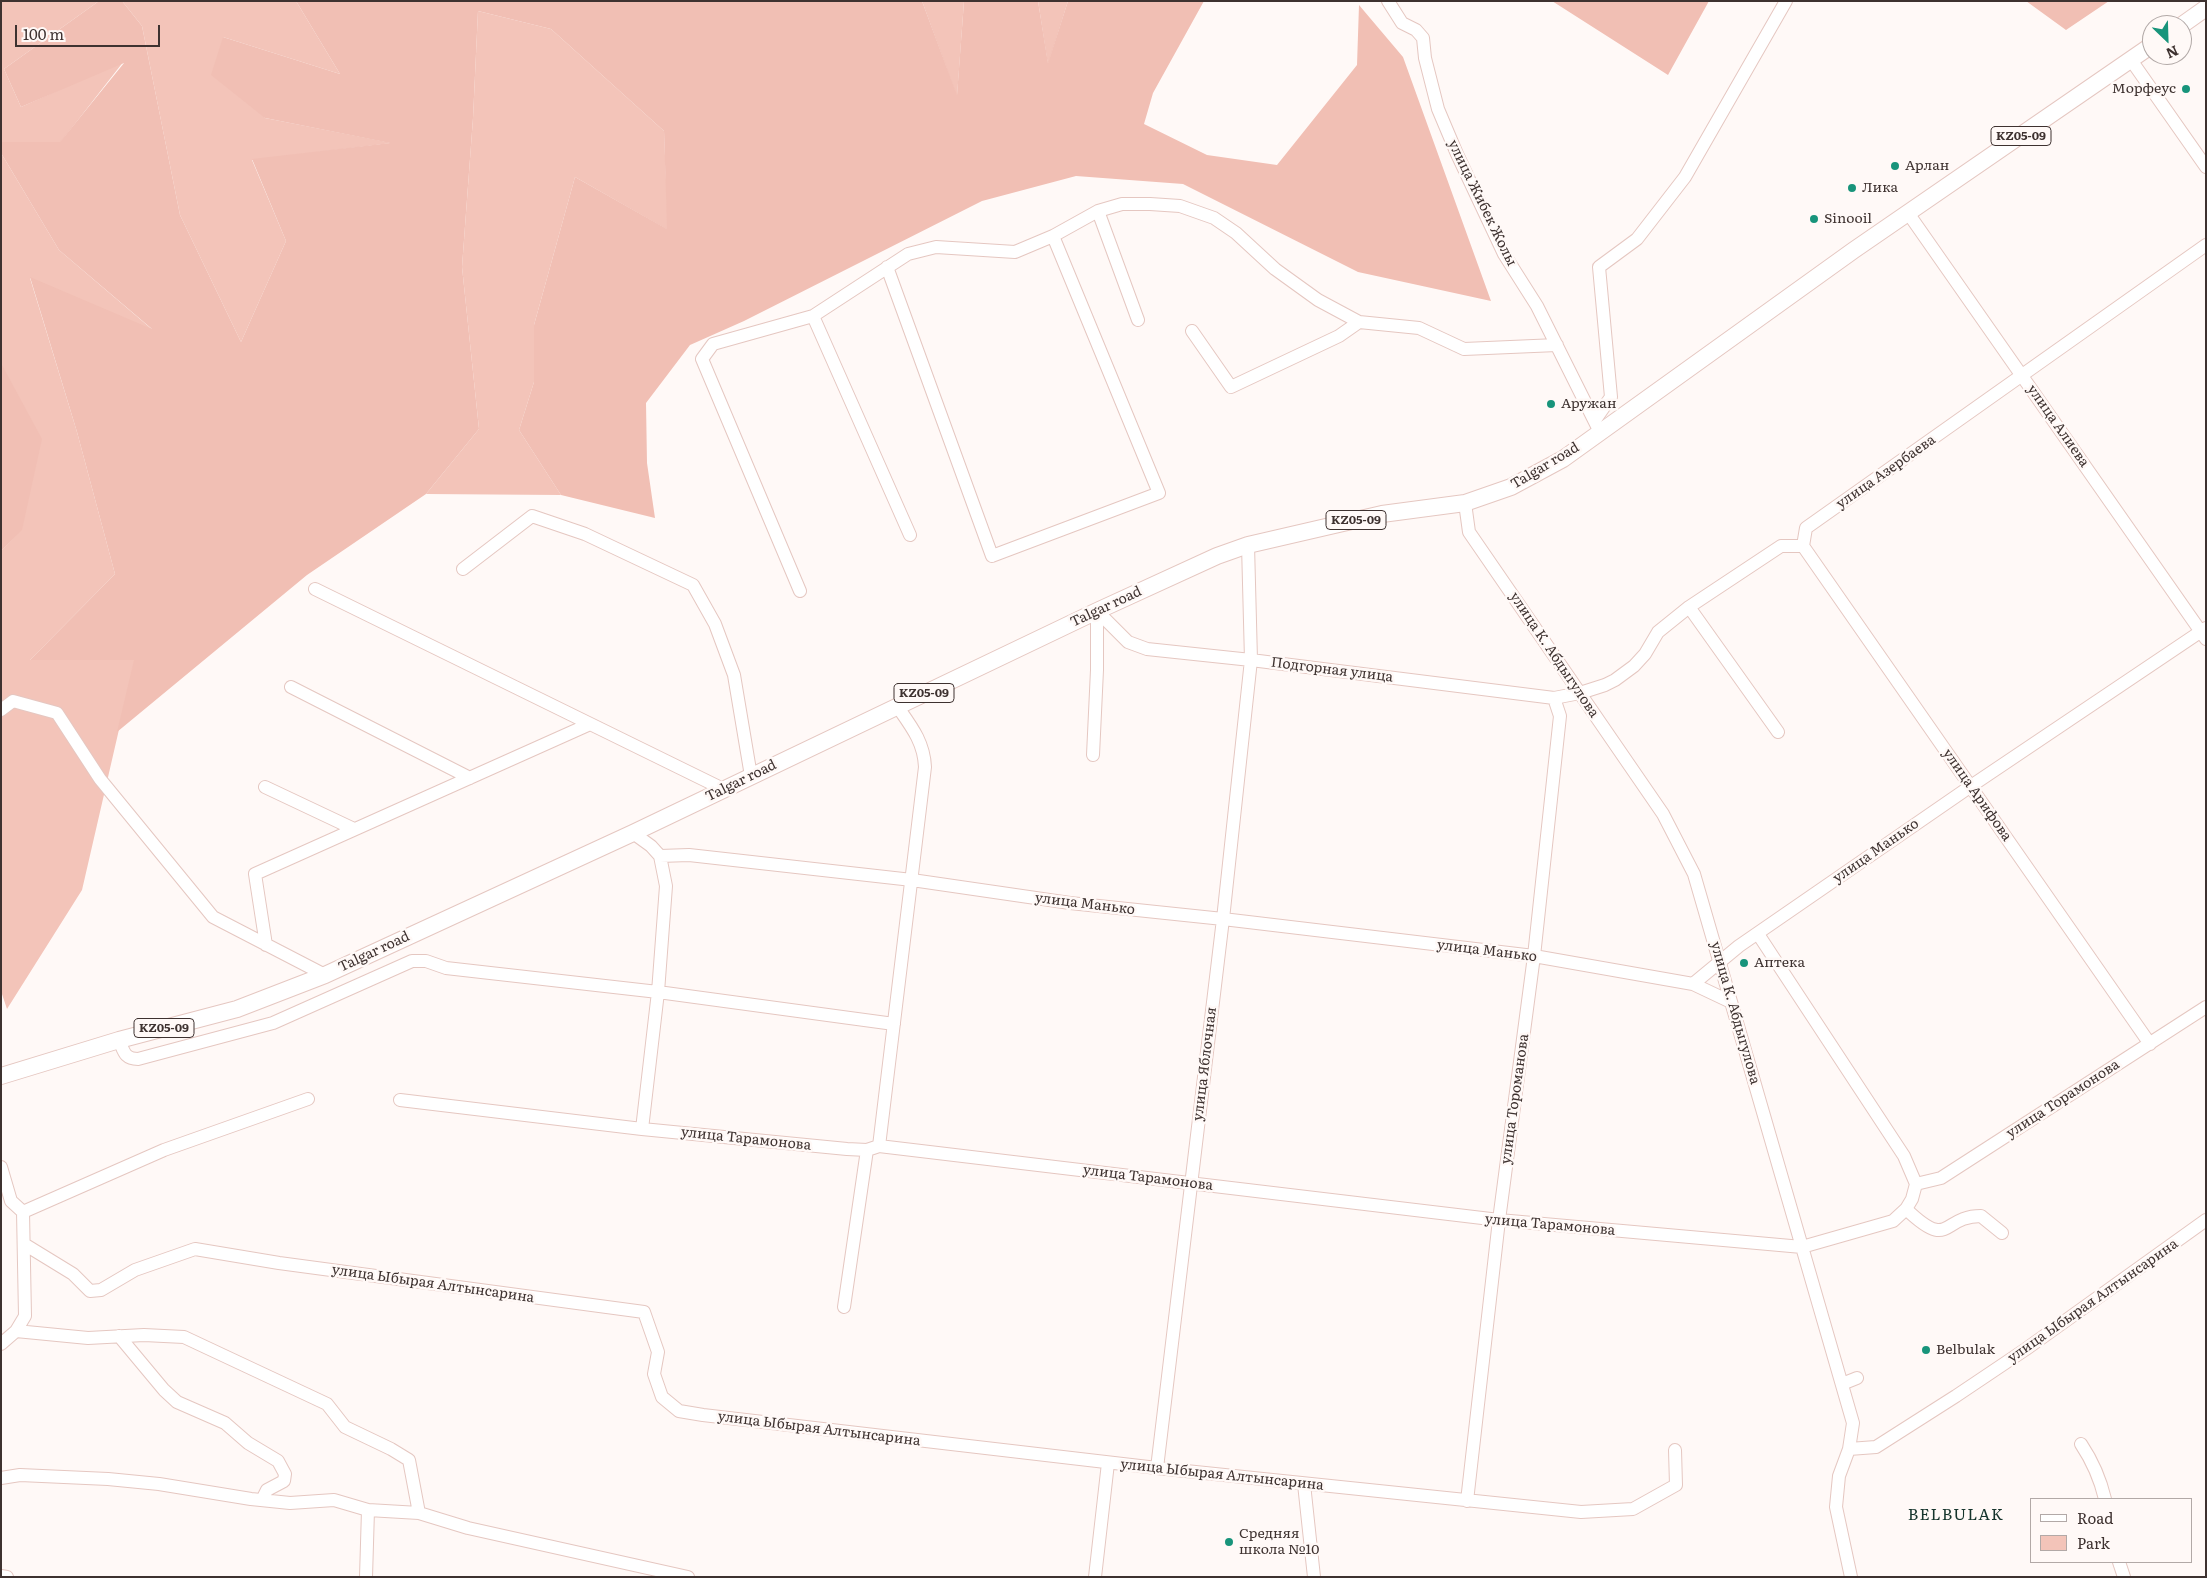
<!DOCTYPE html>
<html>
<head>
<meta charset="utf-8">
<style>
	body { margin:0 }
	#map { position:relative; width:2207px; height:1578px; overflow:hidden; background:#fff9f7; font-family:Literata,serif }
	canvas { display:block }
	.frame { position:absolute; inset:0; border:2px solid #3e3230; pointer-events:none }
	.legend { position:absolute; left:2030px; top:1498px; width:162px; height:65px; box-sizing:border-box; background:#fff9f7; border:1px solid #b2a9a7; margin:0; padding:6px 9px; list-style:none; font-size:15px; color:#3e3230 }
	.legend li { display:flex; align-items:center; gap:10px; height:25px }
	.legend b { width:25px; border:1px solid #b2a9a7 }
	.north { position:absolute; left:2142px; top:15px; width:50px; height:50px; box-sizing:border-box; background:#fff9f7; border:1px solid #b2a9a7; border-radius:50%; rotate:156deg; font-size:14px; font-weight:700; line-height:20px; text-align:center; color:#3e3230 }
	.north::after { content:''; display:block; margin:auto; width:18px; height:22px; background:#18947b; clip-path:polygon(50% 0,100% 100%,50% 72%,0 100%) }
	.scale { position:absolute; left:15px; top:25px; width:145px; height:22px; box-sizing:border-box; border:2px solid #3e3230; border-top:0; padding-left:6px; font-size:15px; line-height:18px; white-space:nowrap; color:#3e3230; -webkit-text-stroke:4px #fff9f7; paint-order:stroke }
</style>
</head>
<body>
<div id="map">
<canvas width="2207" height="1578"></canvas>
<div class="frame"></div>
<ul class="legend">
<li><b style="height:6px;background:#fff"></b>Road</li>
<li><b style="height:14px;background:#f3c4b9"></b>Park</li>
</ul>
<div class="north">N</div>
<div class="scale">100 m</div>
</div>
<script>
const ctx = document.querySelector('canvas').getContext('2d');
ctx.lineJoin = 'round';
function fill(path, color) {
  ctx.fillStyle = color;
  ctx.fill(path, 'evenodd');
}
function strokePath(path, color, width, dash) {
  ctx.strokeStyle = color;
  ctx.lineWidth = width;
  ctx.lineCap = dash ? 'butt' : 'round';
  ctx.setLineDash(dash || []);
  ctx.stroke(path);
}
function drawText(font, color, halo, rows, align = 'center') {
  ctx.font = font + ' Literata,serif';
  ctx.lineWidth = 5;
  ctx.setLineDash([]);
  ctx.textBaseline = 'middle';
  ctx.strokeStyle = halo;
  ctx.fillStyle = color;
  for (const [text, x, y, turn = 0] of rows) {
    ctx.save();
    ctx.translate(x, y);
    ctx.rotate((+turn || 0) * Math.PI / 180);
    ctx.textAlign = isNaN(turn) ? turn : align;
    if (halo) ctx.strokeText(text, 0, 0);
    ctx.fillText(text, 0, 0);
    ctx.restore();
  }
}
const green = new Path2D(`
	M 1,1 L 99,1 L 4,69 L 21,107 L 124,61 L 60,143 L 1,142 Z
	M 122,1 L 296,1 L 340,74 L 223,37 L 265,118 L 392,143 L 252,160 L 286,241 L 241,342 L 180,215 L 142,26 Z
	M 922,1 L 964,1 L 957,97 Z
	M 1038,1 L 1068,1 L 1048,65 Z
	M 478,11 L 551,29 L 664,131 L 668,230 L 575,177 L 534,325 L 534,382 L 519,430 L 561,495 L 426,494 L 479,429 L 462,267 L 473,118 Z
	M 1,153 L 59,250 L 154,331 L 30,278 L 77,432 L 115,574 L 30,660 L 135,660 L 82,890 L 7,1009 L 1,991 L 1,551 L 22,529 L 1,366 Z`);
const forest = new Path2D(`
	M 99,1 L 122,1 L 142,26 L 180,215 L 241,342 L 286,241 L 252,159 L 390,143 L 265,118 L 211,75 L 223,37 L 340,74 L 296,1 L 922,1 L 957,95 L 964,1 L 1038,1 L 1048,63 L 1068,1 L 1204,1 L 1153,93 L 1144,124 L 1207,155 L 1277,165 L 1357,65 L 1359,5 L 1403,57 L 1491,301 L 1358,272 L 1183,184 L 1076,176 L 982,201 L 744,321 L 690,345 L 646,403 L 647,463 L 655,518 L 561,495 L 519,430 L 534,382 L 534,325 L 575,177 L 667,229 L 664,131 L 551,29 L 478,11 L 473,118 L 462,267 L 479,429 L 426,494 L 307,575 L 117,732 L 134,660 L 30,660 L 115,574 L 77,432 L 30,277 L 152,329 L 59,250 L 1,153 L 1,142 L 60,142 L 124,63 L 21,107 L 4,69 Z
	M 1552,1 L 1709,1 L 1668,75 Z
	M 2026,1 L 2109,1 L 2066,30 Z
	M 2,365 L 42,439 L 22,530 L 1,551 Z`);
const minor = new Path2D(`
	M 1388,1 L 1402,23 L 1416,30 L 1423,38 L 1425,58 L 1438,109 L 1457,154 L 1504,254 L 1537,306 L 1597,426
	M 2131,60 L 2206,167
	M 1098,211 L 1138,320
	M 1908,213 L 2206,639
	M 887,267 L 992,556 L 1159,493 L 1053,236
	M 1192,331 L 1231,387 L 1339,336 L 1359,322
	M 1595,420 L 1611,397 L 1599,267 L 1637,239 L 1685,177 L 1786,1
	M 1465,503 L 1469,532 L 1663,814 L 1694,874 L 1853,1423 L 1849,1449 L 1839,1476 L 1836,1507 L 1851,1577
	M 910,535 L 813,316 L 908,254 L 936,247 L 1015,252 L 1053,236 L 1098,211 L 1122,204 L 1150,204 L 1180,206 L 1214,218 L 1236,233 L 1275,269 L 1318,300 L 1359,322 L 1419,328 L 1464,349 L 1557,345
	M 1803,546 L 2150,1044
	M 463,569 L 532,516 L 585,534 L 693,585 L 715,624 L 734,675 L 751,776
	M 315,589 L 723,789
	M 800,591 L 702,359 L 713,344 L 813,316
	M 1689,607 L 1778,732
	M 1097,611 L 1128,642 L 1147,649 L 1251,660 L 1554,698 L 1580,693 L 1605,685 L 1615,680 L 1634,666 L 1645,654 L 1658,632 L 1689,607 L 1781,546 L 1803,546 L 1806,528 L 2206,245
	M 291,687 L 470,778
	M 1,710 L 13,701 L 57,713 L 100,779 L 213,917 L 325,975
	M 1093,755 L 1097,670 L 1097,611
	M 265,787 L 354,829
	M 633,833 L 651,846 L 660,856 L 666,886 L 658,992 L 642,1129
	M 660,856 L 689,855 L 912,880 L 1070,903 L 1223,919 L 1534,956 L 1693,984 L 1739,946 L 1971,786 L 2206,628
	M 266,945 L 255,874 L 590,724
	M 1693,984 L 1731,1002
	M 119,1040 C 124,1051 124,1059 138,1059 L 273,1023 L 412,961 L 426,961 L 446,968 L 658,992 L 894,1024
	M 400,1100 L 642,1129 L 847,1149 L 867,1150 L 879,1146 L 1499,1220 L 1802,1247 L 1893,1221 L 1906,1209 L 1912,1199 L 1916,1184 L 1904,1156 L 1758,934
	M 879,1146 L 925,767 C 924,742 911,726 897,706
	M 1,1167 L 11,1201 L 23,1212
	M 1916,1184 L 1941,1178 L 2206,1007
	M 1906,1209 C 1951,1252 1941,1216 1981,1216 L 2002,1233
	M 23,1212 L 164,1150 L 308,1099
	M 24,1244 L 73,1274 L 90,1291 L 101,1290 L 135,1270 L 195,1249 L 279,1263 L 644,1312 L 658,1352 L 654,1374 L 662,1397 L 679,1411 L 703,1415 L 1157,1468 L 1581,1512 L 1633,1509 L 1676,1485 L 1675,1450
	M 844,1307 L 867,1150
	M 16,1331 L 88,1338 L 144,1335 L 184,1337 L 327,1404 L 345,1427 L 391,1449 L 409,1460 L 419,1513
	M 119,1336 L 164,1390 L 177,1402 L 225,1423 L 248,1443 L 278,1461 L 285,1474 L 284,1481 L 267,1490 L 262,1500
	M 1,1344 L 16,1331 L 25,1316 L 23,1212
	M 1842,1384 L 1857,1378
	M 2081,1444 C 2093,1462 2100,1478 2105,1499
	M 1849,1449 L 1876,1447 L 1956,1396 L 2026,1349 L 2206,1220
	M 1157,1468 L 1223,919 L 1251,660 L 1248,545
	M 1,1478 L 20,1475 L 108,1479 L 159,1484 L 251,1499 L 290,1503 L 334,1500 L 368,1510 L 419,1513 L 468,1528 L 688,1577
	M 1304,1484 L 1314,1577
	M 1467,1501 L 1499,1220 L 1534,956 L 1560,716 L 1554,698
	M 2119,1562 L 2124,1577
	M 1,1576 L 7,1577
	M 366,1577 L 368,1510
	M 1095,1577 L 1108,1463`);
const major = new Path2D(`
	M 2182,25 L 2206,8
	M 1,1076 L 119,1040 L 237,1009 L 325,975 L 633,833 L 1097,611 L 1217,556 L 1248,545 L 1382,514 L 1465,503 L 1511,487 L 1563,459 L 1854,250 L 2152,45`);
const markers = [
	[2186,89,5,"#18947b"],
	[1895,166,5,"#18947b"],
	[1852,188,5,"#18947b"],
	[1814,219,5,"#18947b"],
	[1551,404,5,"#18947b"],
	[1744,963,5,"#18947b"],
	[1926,1350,5,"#18947b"],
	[1229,1542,5,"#18947b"]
];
const shields = [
	[2021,136,60],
	[1356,520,60],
	[924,693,60],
	[164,1028,60]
];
const shieldNames = [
	["KZ05-09",2021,136],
	["KZ05-09",1356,520],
	["KZ05-09",924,693],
	["KZ05-09",164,1028]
];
const poiNames = [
	["Морфеус",2176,89,"right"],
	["Арлан",1905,166],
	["Лика",1862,188],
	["Sinooil",1824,219],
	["Аружан",1561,404],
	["Аптека",1754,963],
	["Belbulak",1936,1350],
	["Средняя",1239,1534],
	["школа №10",1239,1550]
];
const streetNames = [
	["улица Жибек Жолы",1482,203,64],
	["улица Алиева",2058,426,55],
	["Talgar road",1545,466,-31],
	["улица Азербаева",1886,472,-35],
	["Talgar road",1106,607,-25],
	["улица К. Абдыгулова",1554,655,56],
	["Подгорная улица",1332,670,7],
	["Talgar road",741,781,-26],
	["улица Арифова",1977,795,55],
	["улица Манько",1876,851,-35],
	["улица Манько",1085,904,7],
	["улица Манько",1487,951,7],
	["Talgar road",374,952,-25],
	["улица К. Абдыгулова",1735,1013,74],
	["улица Яблочная",1205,1064,-83],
	["улица Тороманова",1515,1099,-82],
	["улица Торамонова",2063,1099,-33],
	["улица Тарамонова",746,1139,6],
	["улица Тарамонова",1148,1178,7],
	["улица Тарамонова",1550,1225,5],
	["улица Ыбырая Алтынсарина",433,1284,8],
	["улица Ыбырая Алтынсарина",2093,1301,-35],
	["улица Ыбырая Алтынсарина",819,1429,7],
	["улица Ыбырая Алтынсарина",1222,1475,6]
];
const quarterNames = [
	["BELBULAK",1956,1515]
];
fill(green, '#f3c4b9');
fill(forest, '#f1bfb4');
strokePath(minor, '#e5c7c1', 14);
strokePath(major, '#e5c7c1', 18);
strokePath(minor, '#fff', 12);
strokePath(major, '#fff', 16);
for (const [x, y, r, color] of markers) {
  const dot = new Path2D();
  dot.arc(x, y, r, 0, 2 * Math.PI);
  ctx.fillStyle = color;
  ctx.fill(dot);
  strokePath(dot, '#fff9f7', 2);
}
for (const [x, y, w] of shields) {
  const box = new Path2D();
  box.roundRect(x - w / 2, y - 9.5, w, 19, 4);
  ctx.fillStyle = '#fff9f7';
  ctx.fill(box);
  strokePath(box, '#3e3230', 1);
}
drawText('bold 12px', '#3e3230', null, shieldNames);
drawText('14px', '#3e3230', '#fff9f7', poiNames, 'left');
drawText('14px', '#3e3230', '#fff9f7', streetNames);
ctx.letterSpacing = '1px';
drawText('16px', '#15342c', '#fff9f7', quarterNames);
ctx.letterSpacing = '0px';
</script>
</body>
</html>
